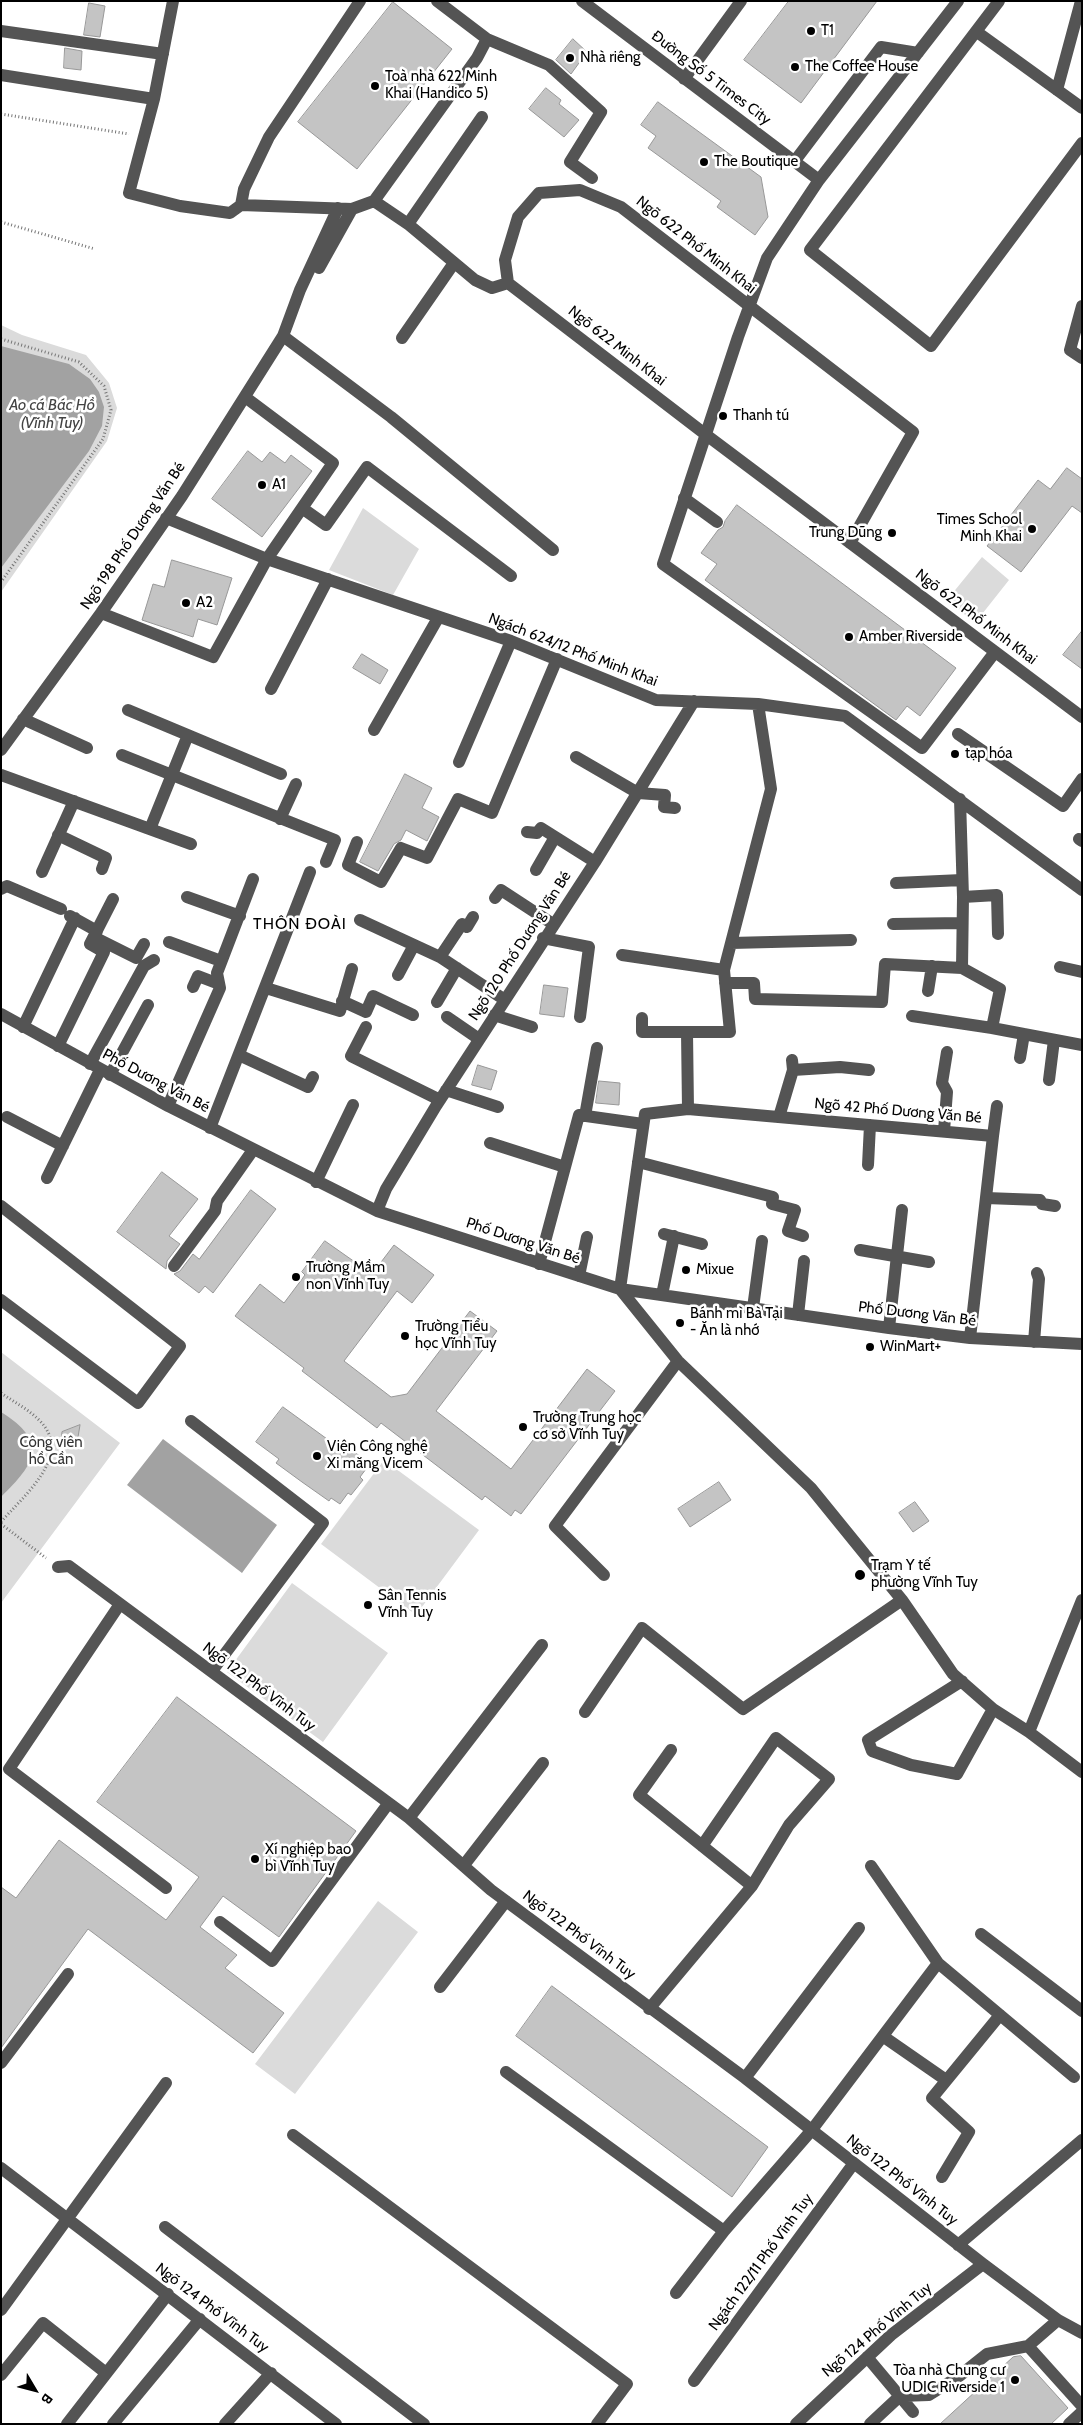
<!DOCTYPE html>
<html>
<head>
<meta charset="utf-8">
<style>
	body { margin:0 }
	#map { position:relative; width:1083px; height:2425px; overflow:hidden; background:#fff; font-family:Cabin,sans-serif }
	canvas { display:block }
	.frame { position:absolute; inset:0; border:2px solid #000; pointer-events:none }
	.north { position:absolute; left:10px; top:2365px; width:50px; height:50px; -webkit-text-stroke:4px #fff; paint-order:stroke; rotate:127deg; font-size:14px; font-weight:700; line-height:20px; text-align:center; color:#000 }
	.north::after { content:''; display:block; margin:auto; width:18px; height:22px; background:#000; clip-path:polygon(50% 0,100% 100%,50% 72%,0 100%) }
</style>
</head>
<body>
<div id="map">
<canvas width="1083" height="2425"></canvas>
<div class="frame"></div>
<div class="north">B</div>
</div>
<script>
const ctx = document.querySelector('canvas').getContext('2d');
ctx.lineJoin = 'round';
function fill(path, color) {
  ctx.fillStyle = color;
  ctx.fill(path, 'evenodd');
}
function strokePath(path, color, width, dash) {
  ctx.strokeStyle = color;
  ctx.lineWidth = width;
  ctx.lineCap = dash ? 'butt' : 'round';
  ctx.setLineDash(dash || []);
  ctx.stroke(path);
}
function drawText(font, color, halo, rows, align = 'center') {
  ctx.font = font + ' Cabin,sans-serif';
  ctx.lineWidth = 5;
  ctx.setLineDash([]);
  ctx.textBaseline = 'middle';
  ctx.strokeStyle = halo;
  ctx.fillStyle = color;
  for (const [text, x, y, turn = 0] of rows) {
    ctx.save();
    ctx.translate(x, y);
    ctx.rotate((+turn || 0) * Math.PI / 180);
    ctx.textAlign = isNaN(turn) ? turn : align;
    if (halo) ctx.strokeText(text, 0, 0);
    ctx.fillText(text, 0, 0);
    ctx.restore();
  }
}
const green = new Path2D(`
	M 1,325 L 22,335 L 86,355 L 109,383 L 117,408 L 107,441 L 1,592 Z
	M 363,508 L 419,549 L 393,595 L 329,570 Z
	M 982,557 L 1009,580 L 975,623 L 947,600 Z
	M 1,1352 L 120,1443 L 1,1603 Z
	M 384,1460 L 479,1530 L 416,1615 L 321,1544 Z
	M 292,1583 L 388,1653 L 323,1742 L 227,1672 Z
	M 378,1901 L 418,1932 L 295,2094 L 255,2064 Z`);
const water = new Path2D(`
	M 1,346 L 69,364 L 90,379 L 99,392 L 104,407 L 102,426 L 89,451 L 1,568 Z
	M 1,1412 C 49,1442 36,1463 1,1497 Z
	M 163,1439 L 277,1525 L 242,1573 L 127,1485 Z`);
const building = new Path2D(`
	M 789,1 L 877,1 L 801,103 L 744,60 Z
	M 393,2 L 452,49 L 357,169 L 298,122 Z
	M 89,3 L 105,6 L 100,37 L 84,35 Z
	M 573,39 L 587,52 L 571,74 L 556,60 Z
	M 65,48 L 82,51 L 81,70 L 64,68 Z
	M 546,88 L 561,100 L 559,104 L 579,120 L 564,137 L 529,109 Z
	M 658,102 L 761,177 L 768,217 L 755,235 L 717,207 L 721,201 L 648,148 L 656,136 L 641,125 Z
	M 248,451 L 262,462 L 270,452 L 285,463 L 291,455 L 312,471 L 262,537 L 212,499 Z
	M 1067,468 L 1082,479 L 1082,513 L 1072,506 L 1021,572 L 987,546 L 1038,480 L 1050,489 Z
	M 737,505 L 956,668 L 920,716 L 907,706 L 896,720 L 705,580 L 717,564 L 701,553 L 718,530 L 723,527 L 725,521 Z
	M 172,560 L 232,578 L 217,625 L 198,619 L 193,637 L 142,620 L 153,584 L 164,587 Z
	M 1082,631 L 1082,669 L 1063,655 Z
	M 362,654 L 388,670 L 380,684 L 353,668 Z
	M 405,774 L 432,788 L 422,808 L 439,817 L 427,841 L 406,830 L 401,840 L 394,844 L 378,871 L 360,862 Z
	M 544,985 L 568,988 L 564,1017 L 540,1014 Z
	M 478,1065 L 497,1071 L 491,1090 L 472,1085 Z
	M 599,1081 L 620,1083 L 619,1105 L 596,1103 Z
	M 162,1172 L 198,1199 L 169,1236 L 180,1244 L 167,1261 L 166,1269 L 117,1232 Z
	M 251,1190 L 276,1209 L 213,1293 L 205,1286 L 199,1293 L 174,1274 L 180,1271 L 193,1254 L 199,1259 Z
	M 325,1241 L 372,1274 L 394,1245 L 434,1275 L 412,1303 L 397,1291 L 344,1361 L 391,1397 L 407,1394 L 470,1311 L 497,1331 L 436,1411 L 511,1469 L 587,1369 L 615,1391 L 521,1514 L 515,1510 L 511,1516 L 485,1496 L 482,1500 L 381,1423 L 377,1428 L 302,1371 L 304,1368 L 235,1316 L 260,1284 L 284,1303 L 305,1275 L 302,1272 Z
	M 283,1407 L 345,1452 L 349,1448 L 365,1460 L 361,1464 L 366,1469 L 360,1477 L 363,1480 L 351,1495 L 348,1493 L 340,1504 L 331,1498 L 329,1501 L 302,1482 L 276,1463 L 279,1459 L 256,1442 Z
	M 80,1425 L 77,1443 L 68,1446 L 61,1441 L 62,1432 Z
	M 719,1482 L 731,1500 L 690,1527 L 678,1509 Z
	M 915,1502 L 929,1521 L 913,1532 L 899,1513 Z
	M 177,1697 L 356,1831 L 279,1937 L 223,1896 L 200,1927 L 237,1955 L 225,1968 L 284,2013 L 253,2053 L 88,1929 L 1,2048 L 1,1887 L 16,1898 L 59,1840 L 166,1920 L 199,1877 L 97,1802 Z
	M 552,1986 L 768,2147 L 732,2197 L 516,2036 Z
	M 1021,2356 L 1068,2408 L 1051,2424 L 940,2424 L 1013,2357 Z`);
const path = new Path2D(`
	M 1,114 L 129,134
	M 1,222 L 95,249
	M 1,339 L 79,362 L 104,386 L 111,410 L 103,439 L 1,582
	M 1,1393 C 14,1402 28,1409 39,1420 C 75,1455 23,1496 1,1522
	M 1,1524 L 46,1558`);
const minor = new Path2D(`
	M 173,1 L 154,99 L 129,193 L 180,206 L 230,213 L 241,205
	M 437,1 L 487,39 L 549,65 L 601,112 L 570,162 L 592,178
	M 582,1 L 819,180
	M 958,1 L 819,180 L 767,258 L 738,337 L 663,564 L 922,748 L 995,652
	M 999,1 L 810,250 L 931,346 L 1082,143
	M 1,31 L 163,54
	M 977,32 L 1082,108
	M 1,75 L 154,99
	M 684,79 L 741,1
	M 1057,90 L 1081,1
	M 794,162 L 881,47 L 918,53
	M 374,201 L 477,58 L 487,39
	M 241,205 L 352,209 L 374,201 L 408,224 L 475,280 L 492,288 L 508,283
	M 241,205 L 244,189 L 269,137 L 360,1
	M 408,224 L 482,117
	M 319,268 L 352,209
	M 508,283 L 705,434 L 1082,717
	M 508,283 L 505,260 L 518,217 L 539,193 L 580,190 L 621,207 L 913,432 L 850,543
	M 1082,306 L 1070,350 L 1082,358
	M 283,336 L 391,417 L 553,550
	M 402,338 L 454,263
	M 684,498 L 717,522
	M 302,508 L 326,525 L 367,467 L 511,576
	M 166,518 L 267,559 L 511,641 L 656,700 L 758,704 L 845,716 L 1082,890
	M 101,613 L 213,657 L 267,559 L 333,463 L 245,397
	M 271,689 L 328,579
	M 128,710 L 281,774
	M 23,719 L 87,748
	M 374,730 L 438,618
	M 958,734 L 1063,806 L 1082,779
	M 1,750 L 101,613 L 182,496 L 283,336 L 300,290 L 338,208
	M 122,755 L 335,840 L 326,862
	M 576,757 L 638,793 L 665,795 L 664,807 L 675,808
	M 459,762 L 511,641
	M 1,775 L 191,844
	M 960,799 L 963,897 L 962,968
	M 280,819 L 296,784
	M 150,829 L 188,735
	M 527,832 L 537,833 L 541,828 L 595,862
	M 58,835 L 106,858 L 102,869
	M 1079,839 L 1082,841
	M 357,842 L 348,865 L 381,882 L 401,848 L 427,858 L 458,799 L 492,813 L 557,659
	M 536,870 L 555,837
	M 42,872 L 74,801
	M 896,883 L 962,880
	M 1,889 L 7,886 L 61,909
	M 187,897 L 240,916
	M 963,897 L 997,895 L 998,934
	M 495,898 L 501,890 L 553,924
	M 70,916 L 97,931
	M 360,920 L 440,957 L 505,1000
	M 893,924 L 962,923
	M 96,938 L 136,958 L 144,944
	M 543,938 L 589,947 L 580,1017
	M 169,942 L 221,961
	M 731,943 L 851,940
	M 622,955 L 724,970
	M 440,957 L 462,924 L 467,927 L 473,917
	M 1060,967 L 1082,972
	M 398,975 L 414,945
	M 725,983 L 754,983 L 755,999 L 882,1002 L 885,964 L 962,968 L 1000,989 L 992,1028 L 1082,1045
	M 193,987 L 198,976 L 219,984
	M 266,988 L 340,1011 L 352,969
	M 928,991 L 932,966
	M 342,1001 L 366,1012 L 373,996 L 413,1015
	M 437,1002 L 457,968
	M 1,1014 L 168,1106 L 377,1211 L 620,1289 L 889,1328 L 970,1338 L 1082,1344
	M 494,1015 L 532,1027
	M 912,1016 L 992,1028
	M 447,1017 L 479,1039
	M 642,1018 L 642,1032 L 687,1032
	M 23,1027 L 75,918
	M 366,1027 L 351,1056 L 440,1100
	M 58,1046 L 104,952 L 90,944 L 113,899
	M 239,1055 L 308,1087 L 313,1077
	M 1020,1058 L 1024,1034
	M 90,1064 L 144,966 L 154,960
	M 793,1070 L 840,1067 L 869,1070
	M 110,1075 L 148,1005
	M 1049,1080 L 1054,1040
	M 446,1090 L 498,1107
	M 168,1106 L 220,988 L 217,973 L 253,879
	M 688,1109 L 687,1032 L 730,1032 L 724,970 L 771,789 L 758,704
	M 585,1116 L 597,1048
	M 7,1117 L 63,1146
	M 779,1117 L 793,1070 L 792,1060
	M 210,1128 L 310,872
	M 944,1131 L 947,1092 L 942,1083 L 947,1052
	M 993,1136 L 997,1106
	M 490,1143 L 565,1167
	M 638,1162 L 773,1197 L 772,1204 L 795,1210 L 788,1231 L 803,1236
	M 868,1165 L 870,1125
	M 47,1178 L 100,1070
	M 316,1182 L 353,1105
	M 986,1198 L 1040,1200 L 1042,1204 L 1055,1206
	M 1,1206 L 180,1346 L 138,1403 L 1,1300
	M 377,1211 L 386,1189 L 436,1106 L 595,862 L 694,701
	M 664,1234 L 702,1244
	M 860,1250 L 929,1262
	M 539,1264 L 579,1115 L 643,1124
	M 174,1266 L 215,1211 L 217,1201 L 253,1150
	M 579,1276 L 587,1237
	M 662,1295 L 674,1236
	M 753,1308 L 762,1241
	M 798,1315 L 804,1261
	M 889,1328 L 902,1210
	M 970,1338 L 993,1136 L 688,1109 L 645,1114 L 620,1289 L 678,1361 L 811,1488 L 902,1600 L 953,1674 L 993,1709 L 1029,1732 L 1082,1772
	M 1034,1342 L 1039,1279 L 1037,1273
	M 191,1421 L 323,1523 L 212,1671
	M 58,1567 L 69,1566 L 409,1818 L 491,1890 L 745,2078 L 983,2264 L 1058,2320 L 1082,2333
	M 604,1575 L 555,1526 L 678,1361
	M 120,1604 L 9,1769 L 166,1888
	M 962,1681 L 868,1740 L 872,1751 L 911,1765 L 957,1774 L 993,1709
	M 585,1712 L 642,1628 L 743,1709 L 902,1600
	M 1029,1732 L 1082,1600
	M 671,1750 L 639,1795 L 752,1886
	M 409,1818 L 542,1645
	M 464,1865 L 543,1763
	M 220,1922 L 272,1961 L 388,1804
	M 981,1934 L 1082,2011
	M 938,1963 L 1074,2077
	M 440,1987 L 506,1901
	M 649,2009 L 752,1886 L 789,1825 L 829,1779 L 776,1738 L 702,1846
	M 884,2037 L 946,2080
	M 1,2063 L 68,1974
	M 506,2072 L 724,2231 L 811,2131 L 938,1963 L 871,1866
	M 745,2078 L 859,1928
	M 293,2135 L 627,2384 L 597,2424
	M 1,2168 L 336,2424
	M 942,2177 L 969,2132 L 932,2098 L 1000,2015
	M 165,2227 L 424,2424
	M 958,2245 L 1082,2140
	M 676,2293 L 724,2231
	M 1,2310 L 166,2083
	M 1058,2320 L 1028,2346 L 1082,2406
	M 867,2357 L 913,2412
	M 1,2375 L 43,2323 L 106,2373
	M 694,2381 L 854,2163
	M 67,2424 L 168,2294
	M 113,2424 L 200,2319
	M 225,2424 L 271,2373
	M 796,2424 L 891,2335 L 983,2264
	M 870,2424 L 900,2396 L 929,2395 L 958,2377 L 987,2354 L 1028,2346
	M 1069,2424 L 1082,2412`);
const markers = [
	[811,31,5,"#000"],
	[570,58,5,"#000"],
	[795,67,5,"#000"],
	[375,86,5,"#000"],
	[704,162,5,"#000"],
	[723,416,5,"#000"],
	[262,485,5,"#000"],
	[1032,529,5,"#000"],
	[892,533,5,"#000"],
	[186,603,5,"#000"],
	[849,637,5,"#000"],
	[955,754,5,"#000"],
	[686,1270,5,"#000"],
	[296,1277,5,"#000"],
	[680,1323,5,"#000"],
	[405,1336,5,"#000"],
	[870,1347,5,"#000"],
	[523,1427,5,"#000"],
	[317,1456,5,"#000"],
	[860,1575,6,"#000"],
	[368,1605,5,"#000"],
	[255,1859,5,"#000"],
	[1015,2380,5,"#000"]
];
const poiNames = [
	["T1",821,31],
	["Nhà riêng",580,58],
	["The Coffee House",805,67],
	["Toà nhà 622 Minh",385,77],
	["Khai (Handico 5)",385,94],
	["The Boutique",714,162],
	["Thanh tú",733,416],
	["A1",272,485],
	["Times School",1022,520,"right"],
	["Minh Khai",1022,537,"right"],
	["Trung Dũng",882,533,"right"],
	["A2",196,603],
	["Amber Riverside",859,637],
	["tạp hóa",965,754],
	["Trường Mầm",306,1268],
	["non Vĩnh Tuy",306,1285],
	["Mixue",696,1270],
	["Bánh mì Bà Tại",690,1314],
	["- Ăn là nhớ",690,1331],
	["Trường Tiểu",415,1327],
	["học Vĩnh Tuy",415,1344],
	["WinMart+",880,1347],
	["Trường Trung học",533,1418],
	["cơ sở Vĩnh Tuy",533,1435],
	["Viện Công nghệ",327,1447],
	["Xi măng Vicem",327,1464],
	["Trạm Y tế",871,1566],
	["phường Vĩnh Tuy",871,1583],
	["Sân Tennis",378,1596],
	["Vĩnh Tuy",378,1613],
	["Xí nghiệp bao",265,1850],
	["bì Vĩnh Tuy",265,1867],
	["Tòa nhà Chung cư",1005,2371,"right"],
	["UDIC Riverside 1",1005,2388,"right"]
];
const streetNames = [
	["Đường Số 5 Times City",711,78,37],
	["Ngõ 622 Phố Minh Khai",696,245,38],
	["Ngõ 622 Minh Khai",617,346,38],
	["Ngõ 198 Phố Dương Văn Bé",133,536,-56],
	["Ngõ 622 Phố Minh Khai",976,617,37],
	["Ngách 624/12 Phố Minh Khai",573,650,21],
	["Ngõ 120 Phố Dương Văn Bé",520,946,-57],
	["Phố Dương Văn Bé",156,1081,28],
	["Ngõ 42 Phố Dương Văn Bé",898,1111,5],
	["Phố Dương Văn Bé",523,1241,18],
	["Phố Dương Văn Bé",917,1314,7],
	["Ngõ 122 Phố Vĩnh Tuy",259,1687,37],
	["Ngõ 122 Phố Vĩnh Tuy",579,1935,37],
	["Ngõ 122 Phố Vĩnh Tuy",902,2180,38],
	["Ngách 122/11 Phố Vĩnh Tuy",761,2262,-54],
	["Ngõ 124 Phố Vĩnh Tuy",212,2308,37],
	["Ngõ 124 Phố Vĩnh Tuy",877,2330,-40]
];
const parkNames = [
	["Công viên",51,1443],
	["hồ Cần",51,1460]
];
const waterNames = [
	["Ao cá Bác Hồ",52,405],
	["(Vĩnh Tuy)",52,423]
];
const neighbourhoodNames = [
	["THÔN ĐOÀI",300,924]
];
fill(green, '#dbdbdb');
fill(water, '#a2a2a2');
fill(building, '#c4c4c4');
strokePath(building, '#989898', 1);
strokePath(path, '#767676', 3, [1, 2.5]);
strokePath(minor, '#545454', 12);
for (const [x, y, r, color] of markers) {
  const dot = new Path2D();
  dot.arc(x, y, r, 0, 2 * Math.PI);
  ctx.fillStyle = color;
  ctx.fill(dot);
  strokePath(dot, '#fff', 2);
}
drawText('15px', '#000', '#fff', poiNames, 'left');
drawText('15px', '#000', '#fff', streetNames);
drawText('15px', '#323232', '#fff', parkNames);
drawText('italic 16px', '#434343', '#fff', waterNames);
ctx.letterSpacing = '1px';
drawText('16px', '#000', '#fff', neighbourhoodNames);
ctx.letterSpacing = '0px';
</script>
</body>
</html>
